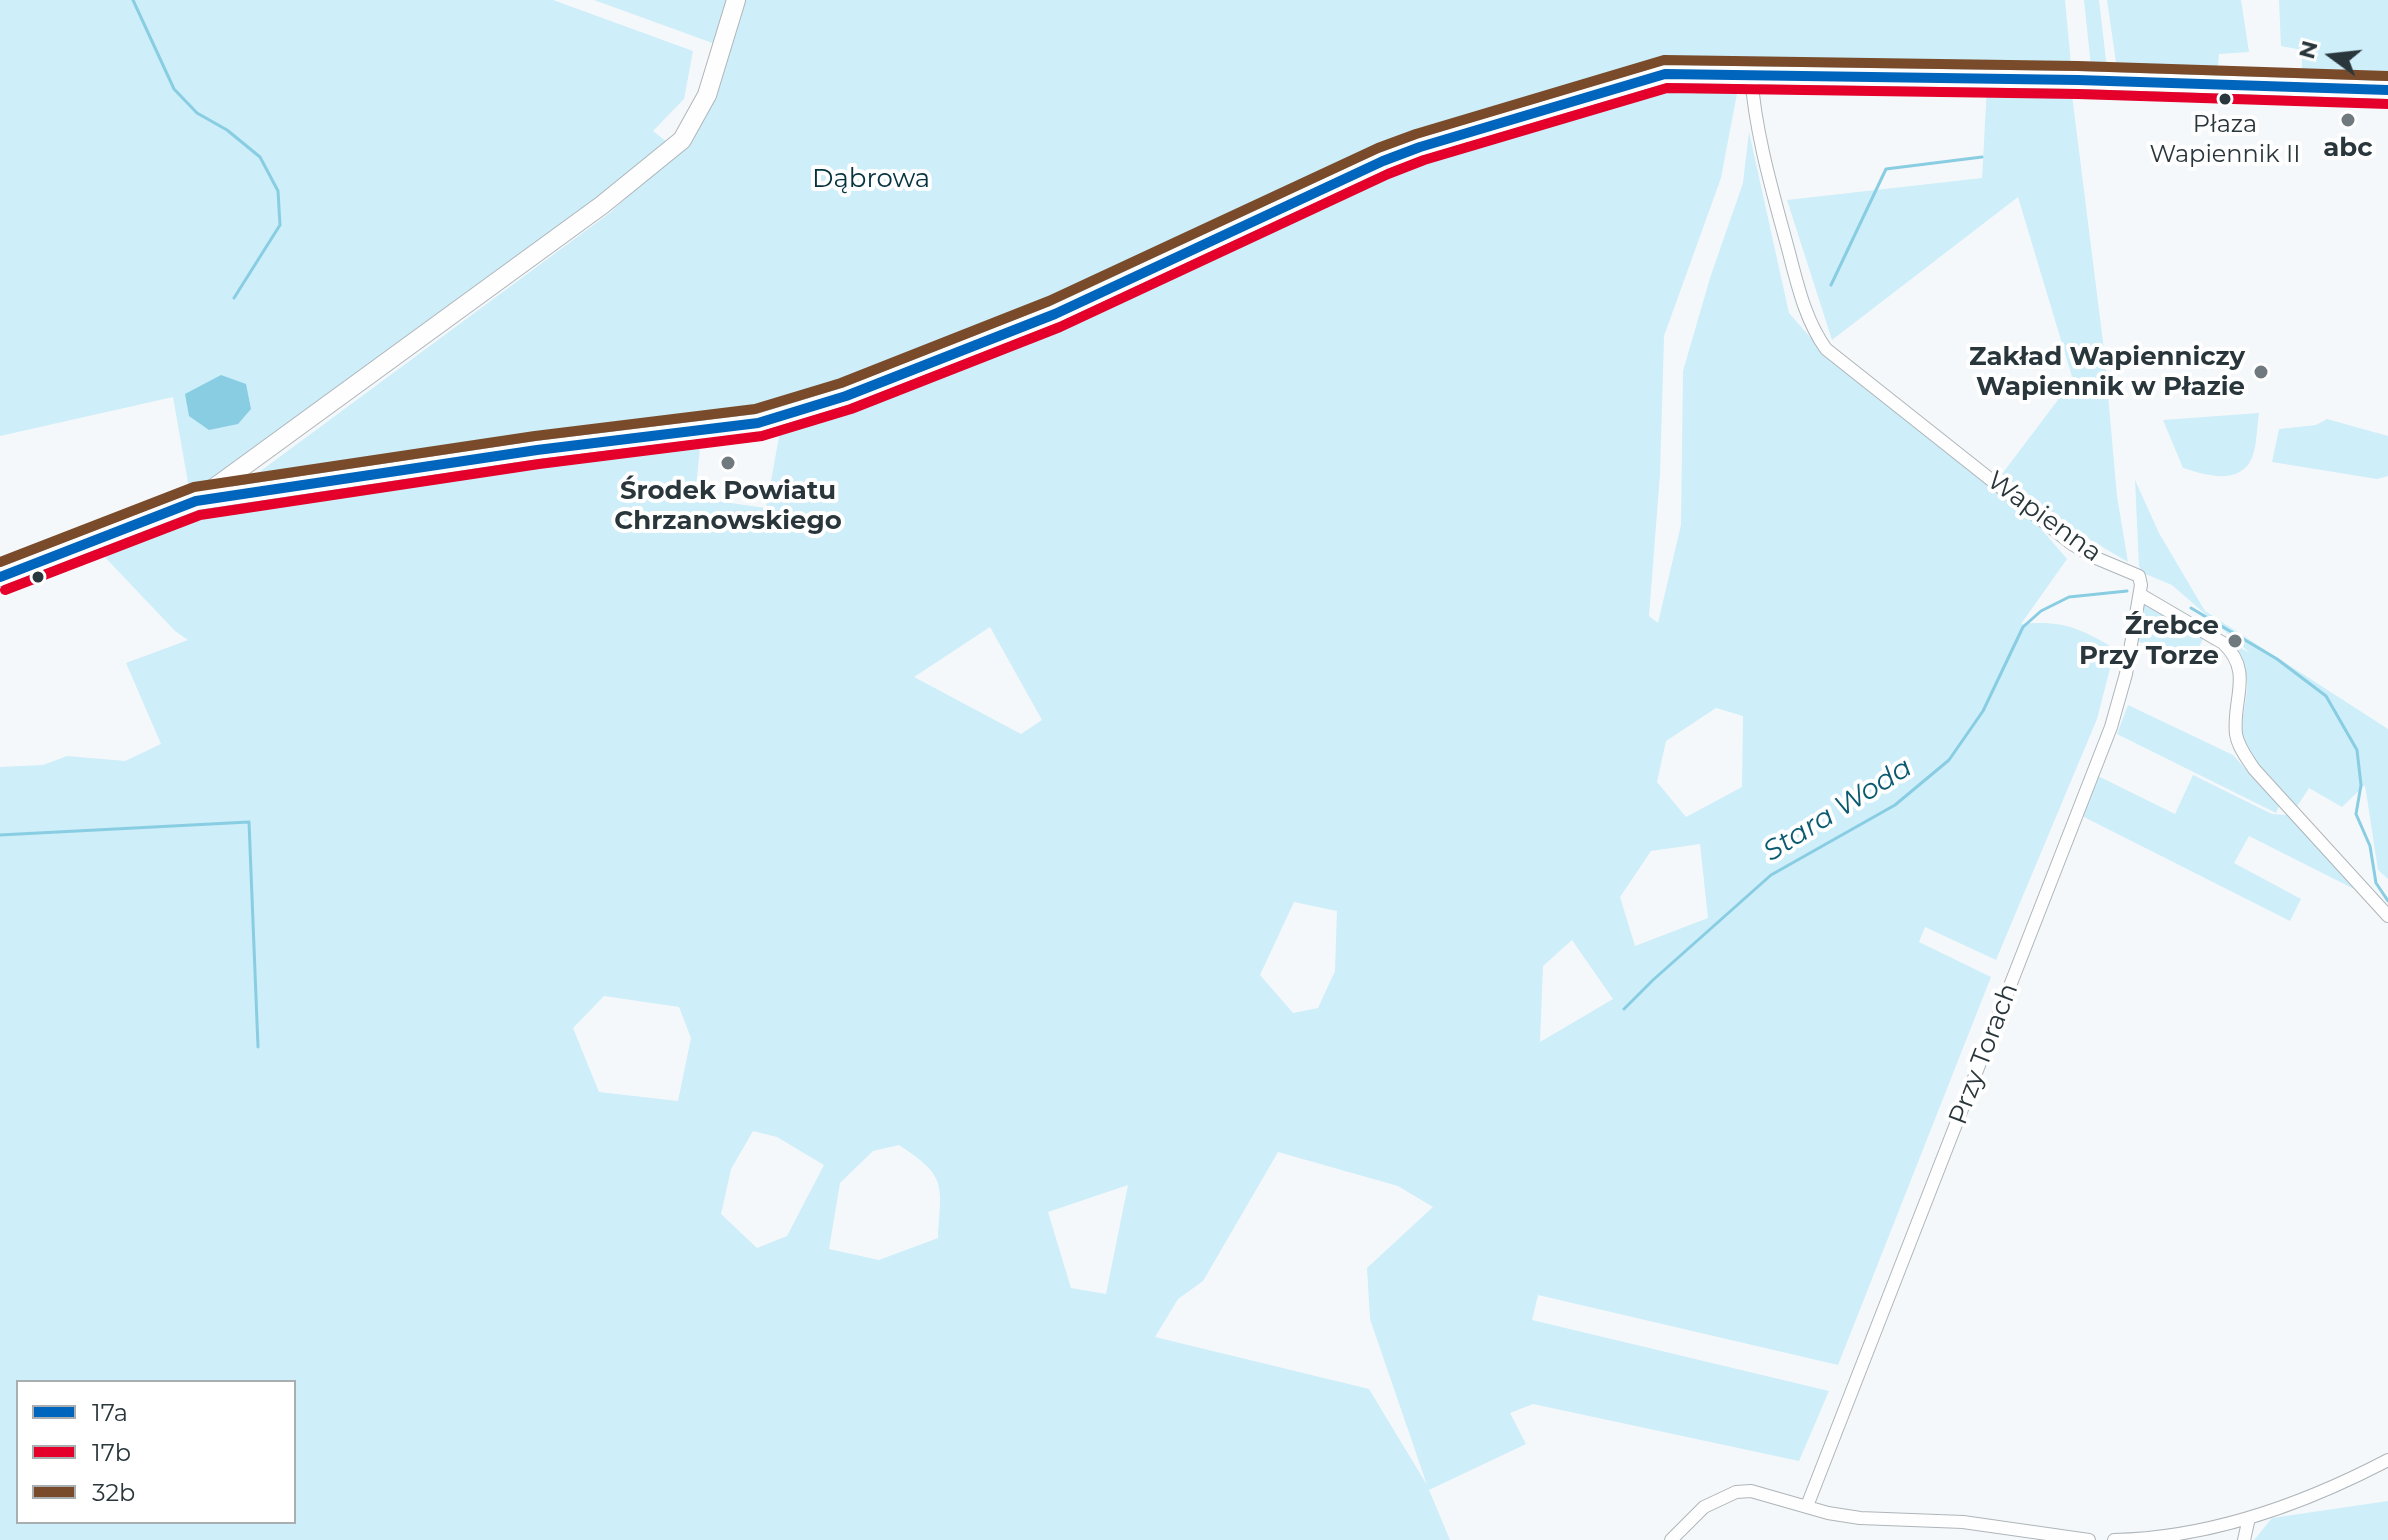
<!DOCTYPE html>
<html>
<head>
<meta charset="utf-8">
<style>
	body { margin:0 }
	#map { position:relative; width:2388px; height:1540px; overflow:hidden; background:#f5f8fa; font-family:Montserrat,sans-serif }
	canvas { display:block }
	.legend { position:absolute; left:16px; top:1380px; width:280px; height:144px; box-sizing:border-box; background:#fff; border:2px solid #a9afb1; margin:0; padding:10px 14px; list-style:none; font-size:24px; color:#29363b }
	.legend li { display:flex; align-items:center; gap:16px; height:40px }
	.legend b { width:40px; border:2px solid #a9afb1 }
	.north { position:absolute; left:2292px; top:16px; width:80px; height:80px; -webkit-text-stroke:6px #fff; paint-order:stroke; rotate:285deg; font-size:22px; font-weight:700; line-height:32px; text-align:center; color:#29363b }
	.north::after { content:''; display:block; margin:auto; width:28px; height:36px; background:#29363b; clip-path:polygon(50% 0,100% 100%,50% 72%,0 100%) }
</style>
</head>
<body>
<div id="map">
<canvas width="2388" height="1540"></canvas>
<ul class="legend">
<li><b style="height:10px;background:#0065bd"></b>17a</li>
<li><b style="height:10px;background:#e4002b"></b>17b</li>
<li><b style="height:10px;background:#7a4b2a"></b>32b</li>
</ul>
<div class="north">N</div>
</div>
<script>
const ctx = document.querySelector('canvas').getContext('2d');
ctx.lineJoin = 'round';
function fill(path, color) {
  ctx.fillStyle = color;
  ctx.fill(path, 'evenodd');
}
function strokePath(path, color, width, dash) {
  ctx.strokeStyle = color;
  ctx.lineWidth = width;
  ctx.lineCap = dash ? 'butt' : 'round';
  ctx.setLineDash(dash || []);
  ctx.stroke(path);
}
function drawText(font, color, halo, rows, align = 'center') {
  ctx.font = font + ' Montserrat,sans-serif';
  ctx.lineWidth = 8;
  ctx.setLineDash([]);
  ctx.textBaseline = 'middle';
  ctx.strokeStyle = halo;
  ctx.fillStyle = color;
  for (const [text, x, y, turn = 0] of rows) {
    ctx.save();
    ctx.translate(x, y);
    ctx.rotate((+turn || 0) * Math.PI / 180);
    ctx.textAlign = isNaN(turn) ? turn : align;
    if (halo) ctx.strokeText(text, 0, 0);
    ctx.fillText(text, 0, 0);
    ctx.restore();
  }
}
const green = new Path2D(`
	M 0,0 L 553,0 L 693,51 L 684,99 L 653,131 L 667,142 L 598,202 L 190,494 L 173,397 L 0,436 Z
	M 594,0 L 730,0 L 718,45 Z
	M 741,0 L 2065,0 L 2072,75 L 1666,64 L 1376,149 L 1153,258 L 760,413 L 243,484 L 611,212 L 684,144 Z
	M 2084,0 L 2099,0 L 2108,77 L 2092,76 Z
	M 2107,0 L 2241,0 L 2249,52 L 2219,54 L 2217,80 L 2118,76 Z
	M 2279,0 L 2388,0 L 2388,80 L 2302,77 L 2302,50 L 2281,46 Z
	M 1666,81 L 1739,83 L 1721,178 L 1664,336 L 1660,474 L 1649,616 L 1658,623 L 1681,525 L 1683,371 L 1710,278 L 1743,183 L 1749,132 L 1789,313 L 1831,361 L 1961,460 L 2037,524 L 2067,559 L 2021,624 C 2063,620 2080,628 2115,649 L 2097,719 L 1996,960 L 1925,927 L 1919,942 L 1991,977 L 1838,1365 L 1538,1295 L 1532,1320 L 1829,1391 L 1799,1461 L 1533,1404 L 1510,1413 L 1526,1444 L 1429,1490 L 1450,1540 L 0,1540 L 0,767 L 43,765 L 67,756 L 125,761 L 161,744 L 126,663 L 188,640 L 175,631 L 102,554 L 172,515 L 190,508 L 295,491 L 701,437 L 695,498 L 766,508 L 779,437 L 763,429 L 1060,324 L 1158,274 L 1386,166 ZM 990,627 L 1042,720 L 1021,734 L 914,677 ZM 1716,708 L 1743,716 L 1742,787 L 1686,817 L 1657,782 L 1666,741 ZM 1700,844 L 1708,918 L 1635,946 L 1620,897 L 1651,851 ZM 1294,902 L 1337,911 L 1335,971 L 1318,1008 L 1293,1013 L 1260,975 ZM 1572,940 L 1613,999 L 1540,1042 L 1543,966 ZM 604,996 L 679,1007 L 691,1038 L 678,1101 L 599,1092 L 573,1028 ZM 753,1131 L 777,1137 L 824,1165 L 787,1236 L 757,1248 L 721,1214 L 731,1169 ZM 899,1145 C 948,1177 941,1184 938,1238 L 879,1260 L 829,1249 L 840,1183 L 873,1151 ZM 1278,1152 L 1398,1186 L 1433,1207 L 1367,1268 L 1370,1319 L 1427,1485 L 1369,1389 L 1155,1337 L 1178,1299 L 1203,1281 ZM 1128,1185 L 1106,1294 L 1071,1288 L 1048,1212 ZM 18,1382 L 294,1382 L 294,1522 L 18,1522 Z
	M 1987,87 L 2072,95 L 2104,350 L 2117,496 L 2128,562 L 2070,528 L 2002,474 L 2073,380 L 2018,197 L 1832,340 L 1787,200 L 1982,178 Z
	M 2259,413 C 2257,426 2257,445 2252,458 C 2239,486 2206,475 2183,468 L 2163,420 Z
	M 2327,419 L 2388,436 L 2388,476 L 2377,479 L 2272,462 L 2279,429 L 2316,425 Z
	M 2135,480 L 2159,533 L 2205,611 L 2388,729 L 2388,879 L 2378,870 L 2365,785 L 2342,807 L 2309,788 L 2296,808 C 2280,791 2247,763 2243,740 C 2239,719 2249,698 2247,678 C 2245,663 2235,652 2226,640 L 2250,653 L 2172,585 L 2143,573 L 2139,566 Z
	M 2143,603 L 2204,637 L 2190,665 L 2138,641 Z
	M 2128,705 L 2233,755 L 2279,806 L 2276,813 L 2117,734 Z
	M 2193,775 L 2272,814 L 2288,815 L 2366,895 L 2249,836 L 2234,863 L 2301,899 L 2290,921 L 2082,816 L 2098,776 L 2175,814 Z
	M 2388,1501 L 2388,1540 L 2254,1540 L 2272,1518 Z`);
const water = new Path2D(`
	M 221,375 L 246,384 L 251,409 L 238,424 L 209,430 L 189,416 L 185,394 Z`);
const stream = new Path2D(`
	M 133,0 L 174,89 L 197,113 L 227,130 L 260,157 L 278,191 L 280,225 L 234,298
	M 1722,65 L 1746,66
	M 1760,66 L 1771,67
	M 2062,88 L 2075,91
	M 1831,285 L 1886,169 L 1982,157
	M 2191,608 L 2277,659 L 2326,696 L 2357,750 L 2361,785 L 2356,814 L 2370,846 L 2376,883 L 2388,901
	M 0,835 L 249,822 L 258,1047
	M 1624,1009 L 1653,980 L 1771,875 L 1895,805 L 1949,760 L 1983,711 L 2023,627 L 2041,611 L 2069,597 L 2127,591`);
const street = new Path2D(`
	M 1751,74 C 1755,132 1772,190 1787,245 C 1797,282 1804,318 1826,349 L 2072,544 L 2096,558 L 2139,576 L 2141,585 L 2126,674 L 2111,727 L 1807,1506
	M 2141,595 L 2223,643 C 2254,672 2232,699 2236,734 C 2238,747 2247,758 2254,769 L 2388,916
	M 1671,1540 L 1704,1507 L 1736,1492 L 1751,1491 L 1828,1513 L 1860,1518 L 1963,1522 L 2089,1540
	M 2114,1540 C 2208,1538 2304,1504 2388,1460
	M 2244,1540 L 2249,1518`);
const secondary = new Path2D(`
	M 196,501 L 602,205 L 682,140 L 707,95 L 736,0
	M 0,577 L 196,501 L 537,450 L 758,423 L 846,396 L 1055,314 L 1383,161 L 1420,147 L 1665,74 L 2078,80 L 2388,90`);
const bus1 = new Path2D(`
	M 0,577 L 196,501 L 537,450 L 758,423 L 846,396 L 1055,314 L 1383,161 L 1420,147 L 1665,74 L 2078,80 L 2388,90`);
const bus2 = new Path2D(`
	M 5,590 L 200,515 L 539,464 L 762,436 L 851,409 L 1060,327 L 1388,174 L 1424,160 L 1667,88 L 2078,94 L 2388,104`);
const bus3 = new Path2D(`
	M 0,562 L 194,487 L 535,436 L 755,409 L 841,383 L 1049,301 L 1378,148 L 1416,134 L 1664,60 L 2078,66 L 2388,76`);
const markers = [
	[2225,99,7,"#29363b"],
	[2348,120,8,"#707a7e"],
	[2261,372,8,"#707a7e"],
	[728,463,8,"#707a7e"],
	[38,577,7,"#29363b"],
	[2235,641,8,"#707a7e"]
];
const busNames = [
	["Płaza",2225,125],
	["Wapiennik II",2225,155]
];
const poiNames = [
	["abc",2348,148],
	["Zakład Wapienniczy",2245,357,"right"],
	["Wapiennik w Płazie",2245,387,"right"],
	["Środek Powiatu",728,491],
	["Chrzanowskiego",728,521],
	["Źrebce",2219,626,"right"],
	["Przy Torze",2219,656,"right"]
];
const parkNames = [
	["Dąbrowa",871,179]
];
const streetNames = [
	["Wapienna",2044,517,36],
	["Przy Torach",1984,1054,-69]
];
const waterNames = [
	["Stara Woda",1838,810,-32]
];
fill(green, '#ceeef9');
fill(water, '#89cde3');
strokePath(stream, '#89cde3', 3);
strokePath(street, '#aeb5b9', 14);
strokePath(secondary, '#aeb5b9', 20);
strokePath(street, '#fefefe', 12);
strokePath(secondary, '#fefefe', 18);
strokePath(bus1, '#0065bd', 10);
strokePath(bus2, '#e4002b', 10);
strokePath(bus3, '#7a4b2a', 10);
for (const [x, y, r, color] of markers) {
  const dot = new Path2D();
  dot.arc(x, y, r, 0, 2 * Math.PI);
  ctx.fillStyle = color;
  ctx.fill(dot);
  strokePath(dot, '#fff', 3);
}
drawText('24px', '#29363b', '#fff', busNames);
drawText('bold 26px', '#29363b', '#fff', poiNames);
drawText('26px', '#04323f', '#fff', parkNames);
drawText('26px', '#29363b', '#fff', streetNames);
drawText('italic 28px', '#0a5b71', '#fff', waterNames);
</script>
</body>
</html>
